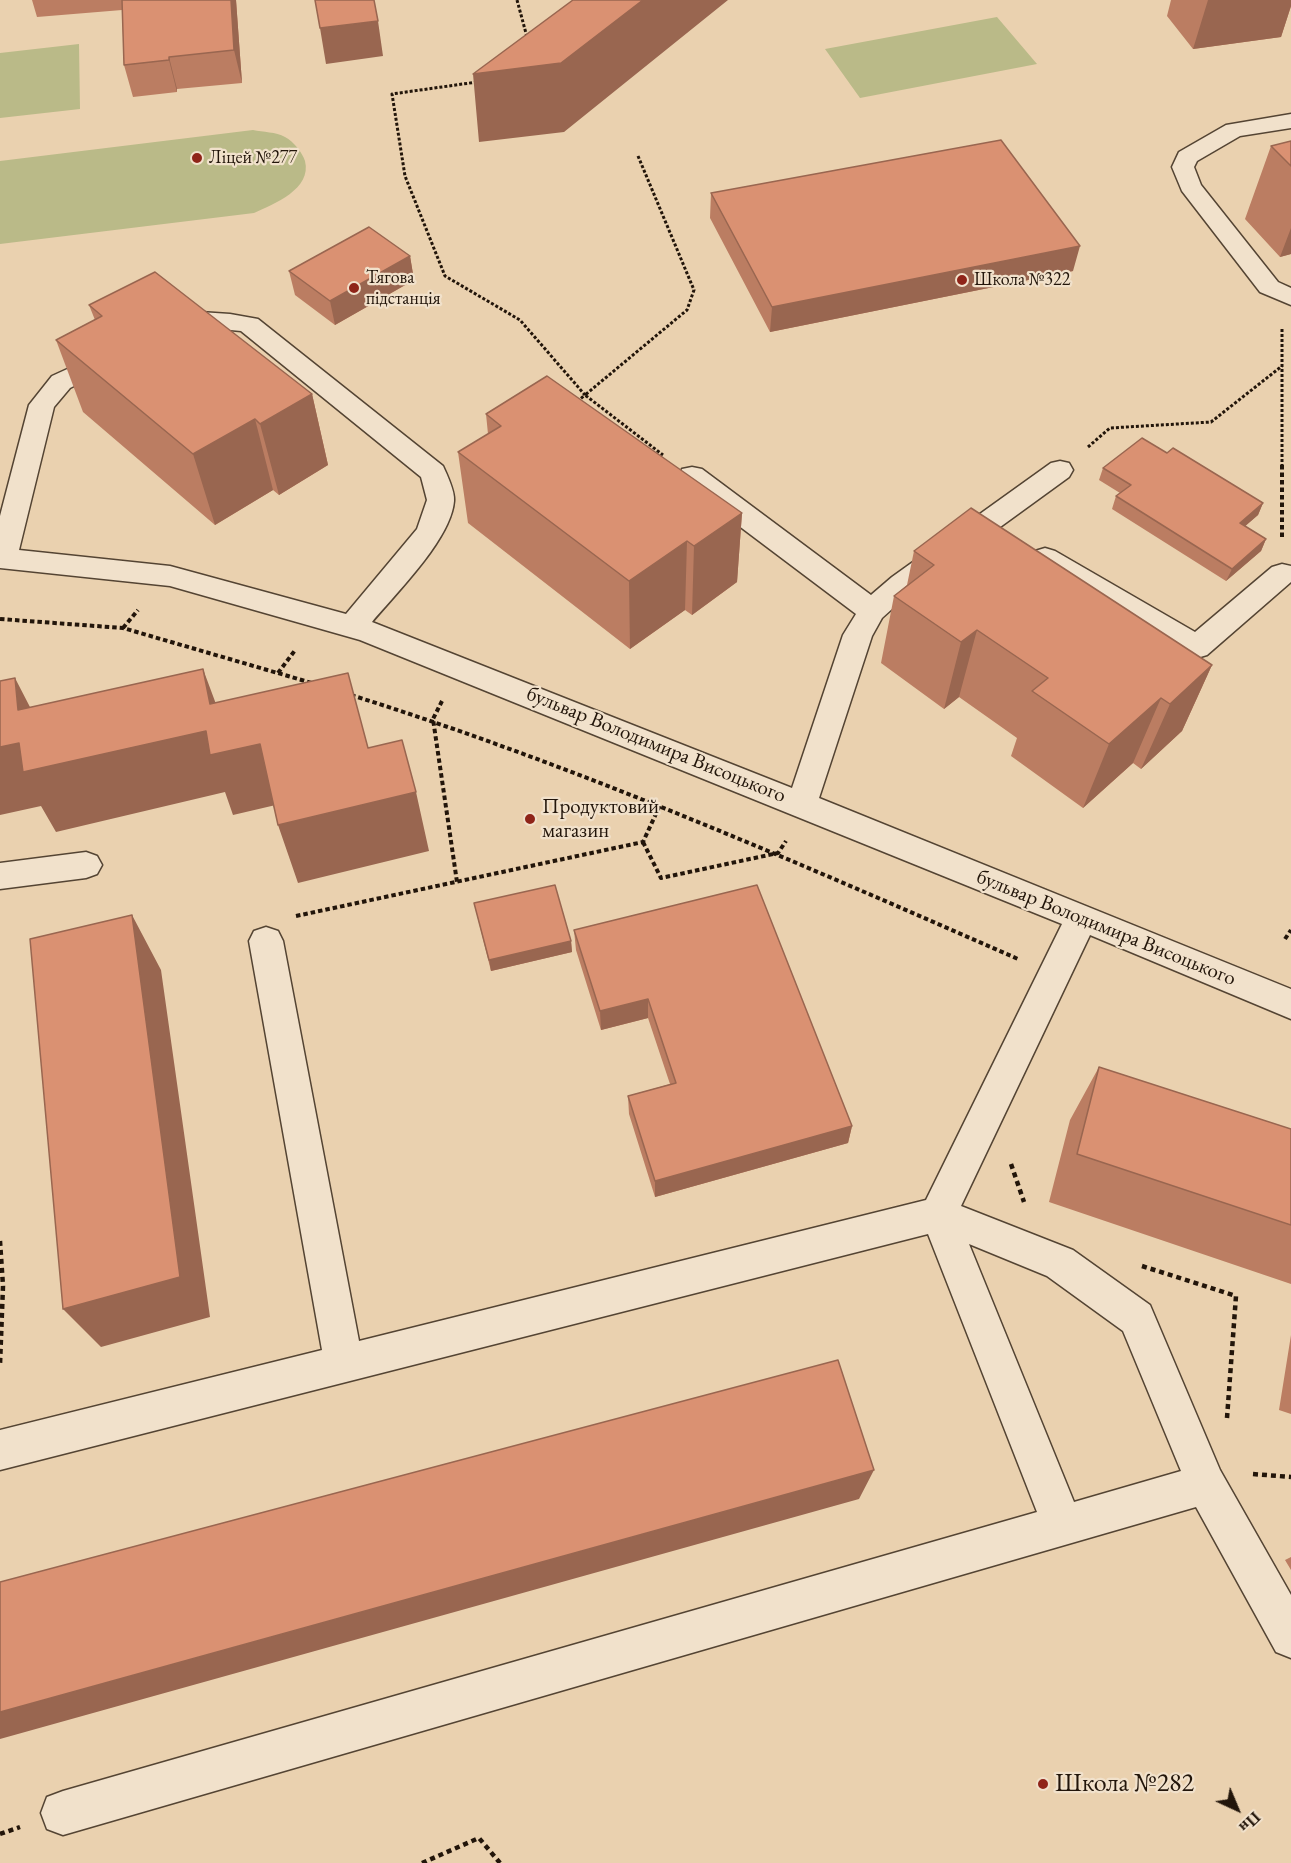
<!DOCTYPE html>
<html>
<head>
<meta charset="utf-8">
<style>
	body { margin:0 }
	#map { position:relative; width:1291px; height:1863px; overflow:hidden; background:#ead1af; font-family:"EB Garamond",serif }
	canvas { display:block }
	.north { position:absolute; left:1207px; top:1779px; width:60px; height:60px; -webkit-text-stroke:4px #f1e1cb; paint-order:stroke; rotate:136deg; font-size:16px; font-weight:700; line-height:24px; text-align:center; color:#22150a }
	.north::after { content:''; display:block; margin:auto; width:21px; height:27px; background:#22150a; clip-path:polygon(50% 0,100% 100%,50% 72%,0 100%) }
</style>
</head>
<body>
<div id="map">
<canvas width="1291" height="1863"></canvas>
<div class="north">Пн</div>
</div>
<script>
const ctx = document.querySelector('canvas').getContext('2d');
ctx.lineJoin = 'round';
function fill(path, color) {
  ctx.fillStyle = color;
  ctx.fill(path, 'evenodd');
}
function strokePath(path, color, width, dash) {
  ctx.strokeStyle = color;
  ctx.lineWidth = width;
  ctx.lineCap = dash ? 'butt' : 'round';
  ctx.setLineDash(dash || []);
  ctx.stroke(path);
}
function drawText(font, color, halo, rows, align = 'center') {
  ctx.font = font + ' "EB Garamond",serif';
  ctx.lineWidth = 4.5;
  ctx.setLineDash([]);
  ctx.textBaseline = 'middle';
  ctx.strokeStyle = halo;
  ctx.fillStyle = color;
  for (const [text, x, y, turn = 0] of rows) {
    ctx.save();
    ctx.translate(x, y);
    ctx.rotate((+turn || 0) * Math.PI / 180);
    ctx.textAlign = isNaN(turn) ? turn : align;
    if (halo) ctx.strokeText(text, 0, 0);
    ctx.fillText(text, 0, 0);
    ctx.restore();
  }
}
const green = new Path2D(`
	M 997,17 L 1037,64 L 860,98 L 825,49 Z
	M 79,44 L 80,109 L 0,118 L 0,53 Z
	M 253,130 C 263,132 276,132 285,137 C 294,142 302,152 305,161 C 312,189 274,204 254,213 L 0,244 L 0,161 Z`);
const pathFar2 = new Path2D(`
	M 517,0 L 527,37
	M 477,82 L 392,94 L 405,176 L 445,276 L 520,320 L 585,395 L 578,401
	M 638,156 L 694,290 L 687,310 L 585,395 L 663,455
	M 1282,329 L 1282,466
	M 1088,447 L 1110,428 L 1211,422 L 1282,366`);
const pathFar1 = new Path2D(`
	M 1282,465 L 1282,540
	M 0,619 L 123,628 L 312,683
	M 123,628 L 138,610
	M 278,673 L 296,649
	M 351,695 C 580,767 799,863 1018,959
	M 442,701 L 433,719 L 457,882
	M 643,842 L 661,878 L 778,853 L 786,841
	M 296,916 L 643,842 L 660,805
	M 1285,939 L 1291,930`);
const path = new Path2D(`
	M 1011,1164 L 1024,1202
	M 0,1241 L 3,1286 L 0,1365
	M 1142,1266 L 1236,1296 L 1227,1418
	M 1253,1474 L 1291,1477
	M 0,1834 L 20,1827
	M 422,1863 L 479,1838 L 500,1863`);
const minor = new Path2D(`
	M 1291,114 L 1291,128 L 1240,136 L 1197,161 L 1194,167 L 1201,185 L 1278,282 L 1291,288 L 1291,305 L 1260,292 L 1182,191 L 1172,167 L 1179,152 L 1226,125 Z
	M 200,312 L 230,314 L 258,319 L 443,466 C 447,475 455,491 454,501 C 451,539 397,592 372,622 L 792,788 L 843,635 L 856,614 L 682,483 L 679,476 L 682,469 L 692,467 L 702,469 L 871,595 L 892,577 L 1051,463 L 1060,461 L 1069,463 L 1073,470 L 1069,477 L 912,591 L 882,618 L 872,636 L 819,798 L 1291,989 L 1291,1019 L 1090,935 L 961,1206 L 1073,1250 L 1150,1305 L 1220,1470 L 1291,1595 L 1291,1658 L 1276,1652 L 1196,1507 L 63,1835 L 47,1829 L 41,1813 L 47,1797 L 63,1791 L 1037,1512 L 928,1234 L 0,1470 L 0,1430 L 322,1350 L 249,941 L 254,931 L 266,927 L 278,931 L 283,941 L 359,1341 L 926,1200 L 1062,924 L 360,640 L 170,586 L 0,568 L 0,516 L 29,405 L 52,376 L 109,350 L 118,352 L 122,358 L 118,364 L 70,388 L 54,407 L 19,550 L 170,566 L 346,614 L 417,529 L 427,500 L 421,477 L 241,331 L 210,328 L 190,329 L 172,335 L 163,333 L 160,327 C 167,315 187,314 200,312 ZM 969,1244 L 1047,1276 L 1123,1331 L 1181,1471 L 1074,1502 Z
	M 1045,548 L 1055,551 L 1195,632 L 1272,567 L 1282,564 L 1291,566 L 1291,582 L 1207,655 L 1197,658 L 1187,655 L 1035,565 L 1031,558 L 1035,551 Z
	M 86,852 L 97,856 L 102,865 L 97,874 L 86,878 L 0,889 L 0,863 Z`);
const wall = new Path2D(`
	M 32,0 L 236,0 L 242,83 L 177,89 L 177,92 L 133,97 L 124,65 L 122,10 L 37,17 Z
	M 1171,0 L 1291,0 L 1291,6 L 1281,37 L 1193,49 L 1167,16 Z
	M 1291,141 L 1291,254 L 1280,257 L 1245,219 L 1271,146 Z
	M 711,193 L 1073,271 L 770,332 L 710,218 Z
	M 410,256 L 414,280 L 335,325 L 295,295 L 289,271 Z
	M 89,305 L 312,394 L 328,465 L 279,495 L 273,490 L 215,525 L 83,412 L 56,340 L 95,320 Z
	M 486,414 L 742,513 L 737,582 L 692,615 L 685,610 L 630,649 L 468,523 L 458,452 L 488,434 Z
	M 1167,453 L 1263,503 L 1258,515 L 1245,526 L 1266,539 L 1261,551 L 1226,581 L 1112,509 L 1116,496 L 1120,493 L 1099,480 L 1103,468 Z
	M 914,551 L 1212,665 L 1182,731 L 1141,769 L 1133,763 L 1083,808 L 1011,756 L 1017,738 L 959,697 L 944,709 L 881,663 L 894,596 L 907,585 Z
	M 474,903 L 571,941 L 572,952 L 491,971 Z
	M 574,930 L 852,1126 L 848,1143 L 655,1197 L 629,1114 L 628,1096 L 670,1084 L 648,1018 L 601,1030 L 576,950 Z
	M 1099,1067 L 1291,1129 L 1291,1284 L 1049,1202 L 1070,1120 Z
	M 1291,1335 L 1291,1414 L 1279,1410 Z
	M 1291,1557 L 1291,1570 L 1285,1560 Z`);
const shadedWall = new Path2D(`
	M 231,0 L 236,0 L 242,83 L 234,50 Z
	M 643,0 L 728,0 L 564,132 L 479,142 L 473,74 Z
	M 1208,0 L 1291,0 L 1291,6 L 1281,37 L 1193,49 Z
	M 378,21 L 383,56 L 326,64 L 320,28 Z
	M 169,57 L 177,89 L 177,92 L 169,60 Z
	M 1291,228 L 1291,254 L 1280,257 Z
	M 1080,246 L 1073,271 L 770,332 L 772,307 Z
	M 410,256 L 414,280 L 335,325 L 330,301 Z
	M 312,394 L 328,465 L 279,495 L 260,424 Z
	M 255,419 L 273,490 L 215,525 L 193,454 Z
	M 1263,503 L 1258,515 L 1235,535 L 1240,523 Z
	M 742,513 L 737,582 L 692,615 L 694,546 Z
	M 1266,539 L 1261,551 L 1226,581 L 1232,569 Z
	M 687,541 L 685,610 L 630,649 L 629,581 Z
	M 977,630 L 959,697 L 944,709 L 961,642 Z
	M 1212,665 L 1182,731 L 1141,769 L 1170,704 Z
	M 203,669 L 226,731 L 260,744 L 280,804 L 233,815 L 225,792 L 56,832 L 41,806 L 0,815 L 0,747 L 18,710 L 15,678 L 47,740 L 206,731 L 210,704 Z
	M 1161,698 L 1133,763 L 1083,808 L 1109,744 Z
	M 416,792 L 429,851 L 298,883 L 278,825 Z
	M 132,915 L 161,970 L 210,1317 L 101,1347 L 63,1309 Z
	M 571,941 L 572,952 L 491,971 L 489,960 Z
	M 648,999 L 648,1018 L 601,1030 L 600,1011 Z
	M 852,1126 L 848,1143 L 655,1197 L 655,1181 Z
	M 874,1470 L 859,1499 L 0,1739 L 0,1712 Z`);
const building = new Path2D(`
	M 122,0 L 231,0 L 234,50 L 169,57 L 169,60 L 124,65 Z
	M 315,0 L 374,0 L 378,21 L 320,28 Z
	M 573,0 L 643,0 L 561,63 L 473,74 Z
	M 1001,140 L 1080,246 L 772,307 L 711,193 Z
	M 1291,141 L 1291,166 L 1271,146 Z
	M 369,227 L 410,256 L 330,301 L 289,271 Z
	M 155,272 L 312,394 L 260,424 L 255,419 L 193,454 L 56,340 L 102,316 L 89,305 Z
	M 547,376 L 742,513 L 694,546 L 687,541 L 629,581 L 458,452 L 501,426 L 486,414 Z
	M 1142,438 L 1167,453 L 1173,448 L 1263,503 L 1240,523 L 1266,539 L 1232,569 L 1116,496 L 1131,485 L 1103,468 Z
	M 971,508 L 1212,665 L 1170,704 L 1161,698 L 1109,744 L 1032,691 L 1048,678 L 977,630 L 961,642 L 894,596 L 934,565 L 914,551 Z
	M 203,669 L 210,704 L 348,673 L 368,748 L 402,740 L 416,792 L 278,825 L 260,744 L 210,755 L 206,731 L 23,772 L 19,743 L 0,747 L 0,681 L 15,678 L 18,710 Z
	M 555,885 L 571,941 L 489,960 L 474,903 Z
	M 757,885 L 852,1126 L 655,1181 L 628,1096 L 676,1083 L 648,999 L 600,1011 L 574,930 Z
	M 132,915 L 180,1277 L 63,1309 L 30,939 Z
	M 1099,1067 L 1291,1129 L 1291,1225 L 1077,1154 Z
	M 838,1360 L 874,1470 L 0,1712 L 0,1582 Z`);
const markers = [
	[197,158,6,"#8f2418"],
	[962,280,6,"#8f2418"],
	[354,288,6,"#8f2418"],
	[530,819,6,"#8f2418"],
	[1043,1784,6,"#8f2418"]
];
const farPoinames = [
	["Ліцей №277",209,158],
	["Тягова",366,278],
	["пiдстанцiя",366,299],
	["Школа №322",974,280]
];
const streetNames = [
	["бульвар Володимира Висоцького",656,745,22],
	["бульвар Володимира Висоцького",1106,928,22]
];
const poiNames = [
	["Продуктовий",542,807],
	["магазин",542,831]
];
const nearPoinames = [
	["Школа №282",1055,1784]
];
fill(green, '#baba88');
strokePath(minor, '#544433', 3);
strokePath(pathFar2, '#22150a', 3, [3, 2]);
strokePath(pathFar1, '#22150a', 4, [4.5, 3]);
strokePath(path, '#22150a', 4.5, [5, 4]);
fill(minor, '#f1e1cb');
fill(wall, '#bb7d62');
fill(shadedWall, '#996650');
fill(building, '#da9172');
strokePath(building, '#996650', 1.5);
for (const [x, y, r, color] of markers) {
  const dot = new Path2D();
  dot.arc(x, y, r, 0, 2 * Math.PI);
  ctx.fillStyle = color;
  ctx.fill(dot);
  strokePath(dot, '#f1e1cb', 2);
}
drawText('18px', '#22150a', '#f1e1cb', farPoinames, 'left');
drawText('21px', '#22150a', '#f1e1cb', streetNames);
drawText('21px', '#22150a', '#f1e1cb', poiNames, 'left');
drawText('26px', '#22150a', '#f1e1cb', nearPoinames, 'left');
</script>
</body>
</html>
